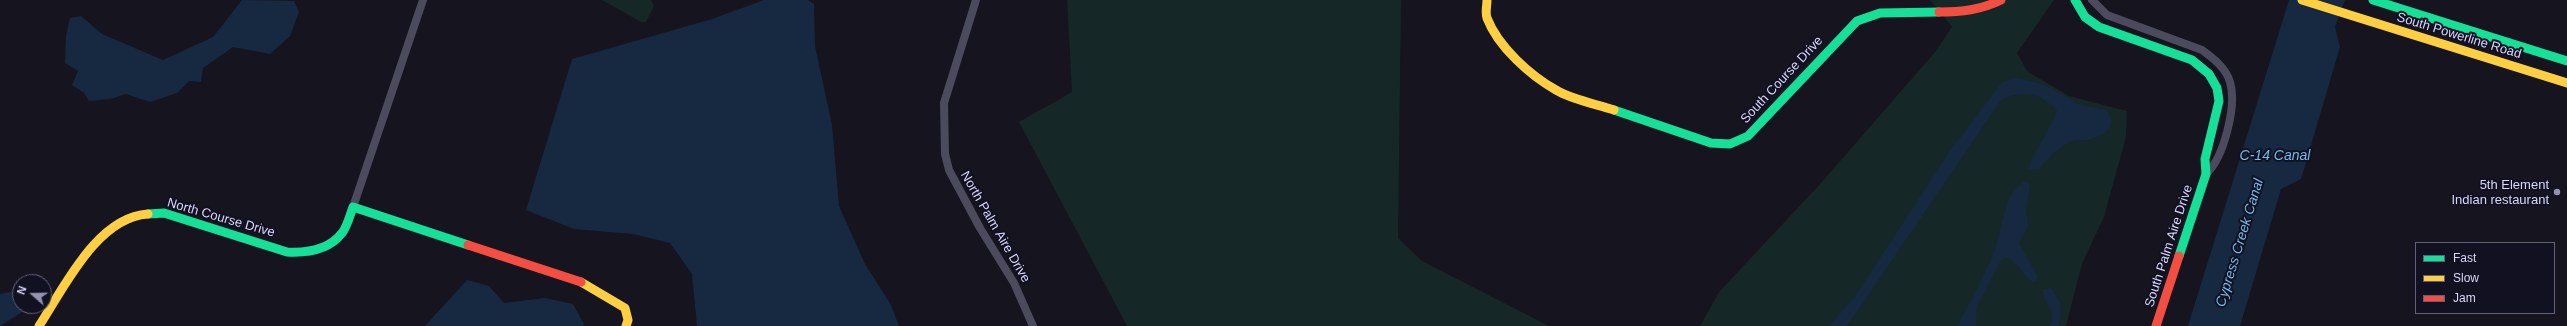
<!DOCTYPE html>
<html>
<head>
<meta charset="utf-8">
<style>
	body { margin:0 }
	#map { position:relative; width:2567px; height:326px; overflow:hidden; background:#16141e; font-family:Arial,sans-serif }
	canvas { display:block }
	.legend { position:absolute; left:2415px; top:242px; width:140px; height:72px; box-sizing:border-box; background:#121121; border:1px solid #616077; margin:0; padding:5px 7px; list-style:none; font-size:12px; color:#d8d6f9 }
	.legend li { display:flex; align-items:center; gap:8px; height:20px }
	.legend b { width:20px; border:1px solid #616077 }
	.north { position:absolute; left:12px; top:274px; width:40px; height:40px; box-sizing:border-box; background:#121121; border:1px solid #616077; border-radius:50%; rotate:290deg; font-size:11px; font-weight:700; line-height:16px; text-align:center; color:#d8d6f9 }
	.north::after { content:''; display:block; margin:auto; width:14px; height:18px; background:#9492ac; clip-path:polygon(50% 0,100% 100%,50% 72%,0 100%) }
</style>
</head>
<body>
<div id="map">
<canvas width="2567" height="326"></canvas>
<ul class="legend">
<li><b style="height:5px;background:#16e098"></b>Fast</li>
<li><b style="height:5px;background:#ffcf43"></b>Slow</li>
<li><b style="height:5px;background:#f24e42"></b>Jam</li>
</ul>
<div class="north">N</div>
</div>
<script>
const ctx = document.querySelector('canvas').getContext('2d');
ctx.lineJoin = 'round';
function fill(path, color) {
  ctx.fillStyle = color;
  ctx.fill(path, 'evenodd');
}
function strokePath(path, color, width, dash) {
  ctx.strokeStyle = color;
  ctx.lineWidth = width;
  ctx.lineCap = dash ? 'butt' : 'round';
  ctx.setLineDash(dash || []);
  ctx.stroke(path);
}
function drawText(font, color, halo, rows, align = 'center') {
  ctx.font = font + ' Arial,sans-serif';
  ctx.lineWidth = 4;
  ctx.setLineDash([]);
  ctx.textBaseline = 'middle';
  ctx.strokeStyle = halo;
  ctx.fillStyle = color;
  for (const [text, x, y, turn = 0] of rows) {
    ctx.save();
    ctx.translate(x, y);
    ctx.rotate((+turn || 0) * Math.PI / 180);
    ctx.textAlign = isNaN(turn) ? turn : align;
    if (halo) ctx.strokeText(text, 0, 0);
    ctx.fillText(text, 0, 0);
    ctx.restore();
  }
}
const green = new Path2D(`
	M 602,0 L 651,0 L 654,6 L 646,22 L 641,22 Z
	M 1067,0 L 1401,0 L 1398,238 L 1422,261 L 1549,326 L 1127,326 L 1019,122 L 1072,92 Z
	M 1930,0 L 2054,0 L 2017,53 L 2027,71 L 2069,96 L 2127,111 L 2126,137 L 2104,217 L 2082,264 L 2066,326 L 1700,326 L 1719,292 L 1821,183 L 1935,52 L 1952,27 Z`);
const water = new Path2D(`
	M 242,0 L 294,1 L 299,12 L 290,36 L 270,54 L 233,47 L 203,68 L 201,82 L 189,81 L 177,93 L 150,102 L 126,94 L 110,99 L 89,101 L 84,93 L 72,85 L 78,71 L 65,63 L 66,36 L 70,18 L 81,16 L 102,34 L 163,60 L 213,37 Z
	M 764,0 L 808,0 L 814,4 L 815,46 L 832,125 L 839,206 L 865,264 L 891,305 L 899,326 L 697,326 L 692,274 L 670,243 L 633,234 L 574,229 L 526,210 L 572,59 L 712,19 Z
	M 2289,0 L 2345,0 L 2335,27 L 2340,47 L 2301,179 L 2281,189 L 2240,326 L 2188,326 Z
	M 2018,78 L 2045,85 L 2080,105 L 2107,110 C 2119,128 2103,136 2087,140 C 2082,141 2077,138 2072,141 C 2060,146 2047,158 2039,169 L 2029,169 C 2029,159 2053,125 2057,111 C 2040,92 2024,89 2001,100 L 1847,326 L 1829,326 L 1854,298 L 1950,151 L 2002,82 Z
	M 2025,181 L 2030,184 L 2026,209 L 2028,226 L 2019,243 L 2038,277 L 2034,282 C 2022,277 2020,262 2006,258 L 2001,260 L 1977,306 L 1976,326 L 1957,326 C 1971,301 1985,275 1995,249 C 2003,227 2003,194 2025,181 Z
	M 467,280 L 489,286 L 504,303 L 545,298 L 573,304 L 584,324 L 583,326 L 425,326 Z
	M 2051,288 L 2061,304 L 2059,326 L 2050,326 C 2057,310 2043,303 2043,289 Z
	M 10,292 L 20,294 L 20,306 L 23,306 L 22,312 L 0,326 L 0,294 Z`);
const street = new Path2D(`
	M 976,0 L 944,103 L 945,154 L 949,170 L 980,228 L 1014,283 L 1033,326
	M 2092,0 L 2107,15 L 2202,50 C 2213,58 2226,68 2230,82 C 2237,105 2224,158 2206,174
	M 353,207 L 423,0`);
const fast = new Path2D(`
	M 2075,0 L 2085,17 L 2099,27 L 2192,60 L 2209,74 L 2217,88 L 2219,101 L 2205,159 L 2206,174 L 2179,256
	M 2373,0 L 2567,61
	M 1614,110 L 1711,143 L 1730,144 L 1748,136 L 1857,21 L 1880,13 L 1939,12
	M 148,214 L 164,213 L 287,252 C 306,253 329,250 342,233 C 347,227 350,215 353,207 L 468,245`);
const slow = new Path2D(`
	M 1487,0 C 1487,6 1485,13 1487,18 C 1498,47 1531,76 1556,90 C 1573,100 1596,104 1614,110
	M 2302,0 L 2567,83
	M 581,282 L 625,308 L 628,320 L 626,326
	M 39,326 C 64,288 97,217 148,214`);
const jam = new Path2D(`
	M 1939,12 C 1961,12 1981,10 2001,0
	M 468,245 L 581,282
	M 2156,326 L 2179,256`);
const markers = [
	[2557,192,4,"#9492ac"]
];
const streetNames = [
	["South Powerline Road",2459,36,17],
	["South Course Drive",1782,80,-47],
	["North Course Drive",221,218,16],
	["North Palm Aire Drive",995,227,60],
	["South Palm Aire Drive",2169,246,-72]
];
const poiNames = [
	["5th Element",2549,185],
	["Indian restaurant",2549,200]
];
const waterNames = [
	["C-14 Canal",2275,156],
	["Cypress Creek Canal",2240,243,-73]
];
fill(green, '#152727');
fill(water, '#162941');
strokePath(street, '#4b4b5d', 8);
strokePath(fast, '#16e098', 9);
strokePath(slow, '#ffcf43', 9);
strokePath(jam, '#f24e42', 9);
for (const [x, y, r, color] of markers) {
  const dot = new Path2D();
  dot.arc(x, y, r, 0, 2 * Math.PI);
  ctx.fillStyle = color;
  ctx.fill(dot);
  strokePath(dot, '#121121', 1.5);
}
drawText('13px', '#d8d6f9', '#121121', streetNames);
drawText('13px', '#d8d6f9', '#121121', poiNames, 'right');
drawText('italic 14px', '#73bbeb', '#121121', waterNames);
</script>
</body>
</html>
